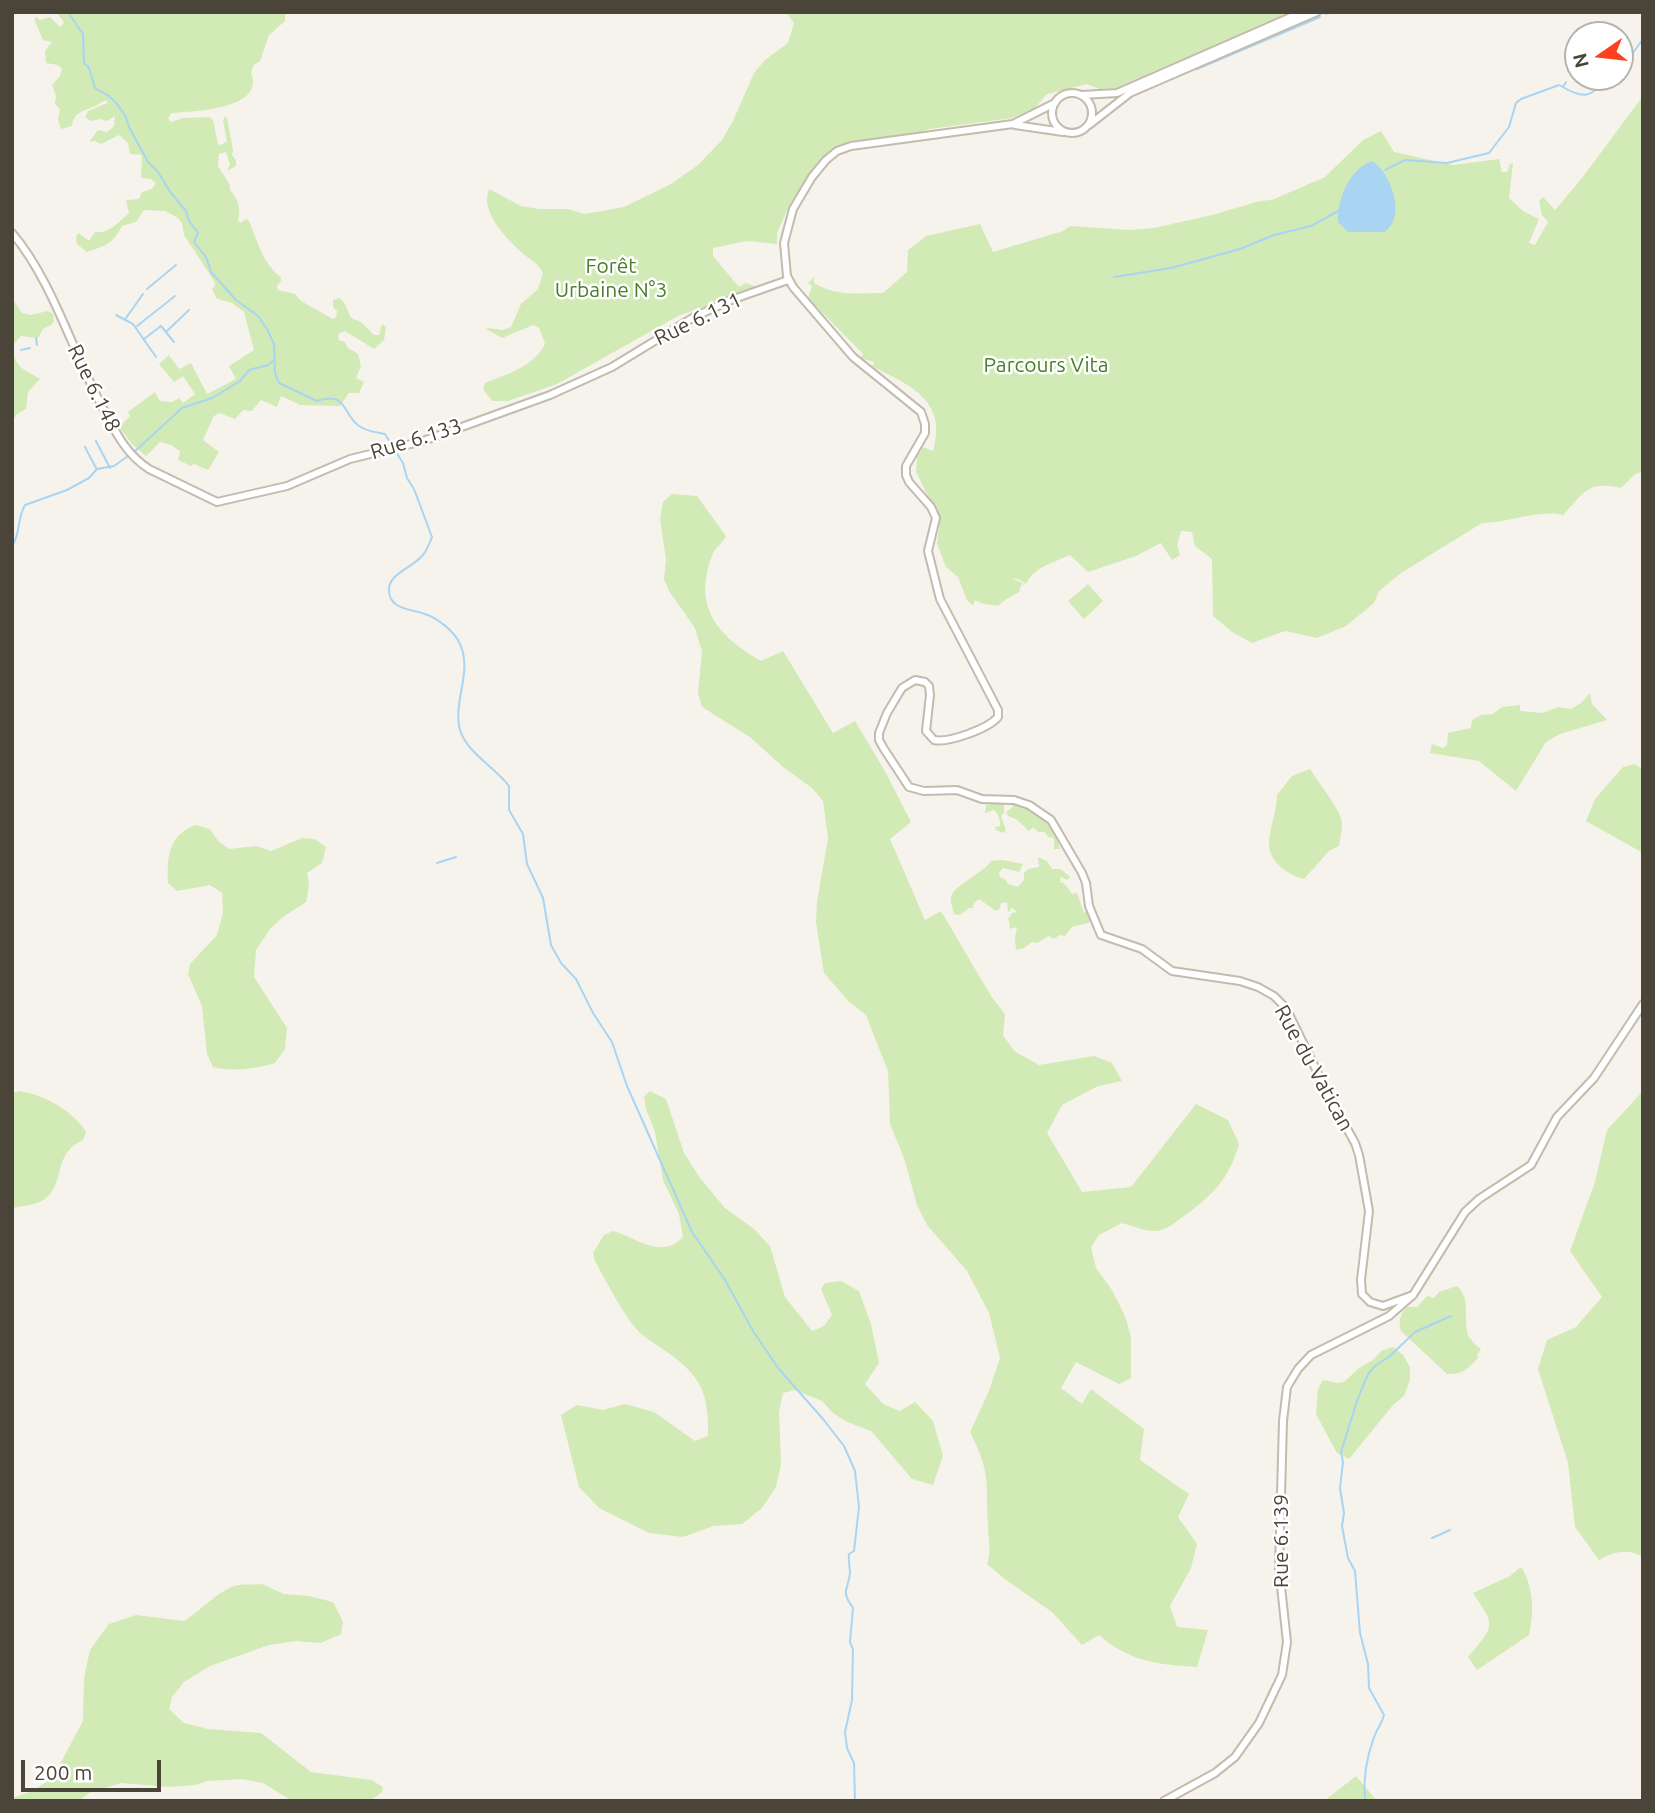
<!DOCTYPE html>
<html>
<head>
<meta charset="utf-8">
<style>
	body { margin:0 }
	#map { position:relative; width:1655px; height:1813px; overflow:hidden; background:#f6f3ec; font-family:Ubuntu,sans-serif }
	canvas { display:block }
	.frame { position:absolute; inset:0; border:14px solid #4b4439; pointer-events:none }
	.north { position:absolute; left:1564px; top:21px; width:70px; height:70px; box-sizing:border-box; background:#fff; border:2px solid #b7b4b0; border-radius:50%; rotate:256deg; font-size:19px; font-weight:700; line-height:28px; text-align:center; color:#4b4439 }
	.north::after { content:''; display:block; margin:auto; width:24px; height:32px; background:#fc3f1d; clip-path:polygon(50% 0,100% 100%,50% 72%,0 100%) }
	.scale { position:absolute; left:21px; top:1760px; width:140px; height:32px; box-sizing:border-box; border:4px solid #4b4439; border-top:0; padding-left:9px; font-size:21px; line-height:24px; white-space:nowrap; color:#4b4439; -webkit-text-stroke:5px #fff; paint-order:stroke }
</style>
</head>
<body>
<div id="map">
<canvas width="1655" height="1813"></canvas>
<div class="frame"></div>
<div class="north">N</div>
<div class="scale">200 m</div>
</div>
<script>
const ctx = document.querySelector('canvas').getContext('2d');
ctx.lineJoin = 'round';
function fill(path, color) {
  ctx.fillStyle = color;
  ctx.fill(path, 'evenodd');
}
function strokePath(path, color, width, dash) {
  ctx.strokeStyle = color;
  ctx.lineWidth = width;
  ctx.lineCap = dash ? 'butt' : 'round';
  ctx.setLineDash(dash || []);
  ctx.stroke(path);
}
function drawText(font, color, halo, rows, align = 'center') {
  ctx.font = font + ' Ubuntu,sans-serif';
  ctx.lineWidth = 5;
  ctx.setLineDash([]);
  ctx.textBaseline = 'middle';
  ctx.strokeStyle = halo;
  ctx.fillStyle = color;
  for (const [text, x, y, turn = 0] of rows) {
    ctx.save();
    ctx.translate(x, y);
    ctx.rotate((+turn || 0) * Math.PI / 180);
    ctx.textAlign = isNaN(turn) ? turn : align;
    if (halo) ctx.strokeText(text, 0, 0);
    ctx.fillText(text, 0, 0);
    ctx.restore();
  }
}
const green = new Path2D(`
	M 56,12 L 285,12 L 285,21 L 269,35 L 260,61 L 254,65 L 251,72 C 266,110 194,111 172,113 L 168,118 L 171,122 L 183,118 L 210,117 L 213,120 L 218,144 L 221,145 L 227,141 L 223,120 L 225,117 L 227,118 L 233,150 L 232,155 L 236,160 L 236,166 L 227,171 L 230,164 L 226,152 L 219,154 L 218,166 L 230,185 L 230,190 C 239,200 241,208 238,221 L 241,223 L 246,219 L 249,221 C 256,238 264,266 281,277 L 281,281 L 277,286 L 278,290 L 295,294 L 301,301 L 333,319 L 336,317 L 337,311 L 333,307 L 333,300 L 339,298 L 344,302 L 351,318 L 361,322 L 374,335 L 379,335 L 382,324 L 386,327 L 384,340 L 374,349 L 345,331 L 338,334 L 339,340 L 345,342 L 348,348 L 358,354 L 361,366 L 356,378 L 364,382 L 359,393 L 349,393 L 340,406 L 300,405 L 281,396 L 277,407 L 261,400 L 252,411 L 243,410 L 235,419 L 219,413 L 214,416 L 203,440 L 219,452 L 208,470 L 194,464 L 191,466 L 178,460 L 180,451 L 171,445 L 160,442 L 146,456 L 132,444 L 119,427 L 130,416 L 128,412 L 155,392 L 160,401 L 172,402 L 179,398 L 183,403 L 195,394 L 183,376 L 174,382 L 159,364 L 169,355 L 179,369 L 191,363 L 207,394 L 236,379 L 229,366 L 254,350 L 244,312 L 232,303 L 217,299 L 212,289 L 215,286 L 214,281 L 184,235 L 182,223 L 178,218 L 165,211 L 144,210 L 136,222 L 122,226 C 112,245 106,245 87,252 L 77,244 L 76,236 L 79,233 L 89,241 L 95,232 C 109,234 119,222 129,213 L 126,200 L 139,199 L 142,192 L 152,189 L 156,183 L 151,179 L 141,178 L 142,155 L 130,154 L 128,143 L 119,135 L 101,144 L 95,141 L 89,142 L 98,130 L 107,132 L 114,126 L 115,116 L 107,121 L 100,119 L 91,121 L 85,117 L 88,111 L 107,103 L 107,100 C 103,101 100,103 97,105 C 85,111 74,111 72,126 L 61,129 L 58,119 L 60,109 L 55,104 L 56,96 L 52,85 L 60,76 L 62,69 L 58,65 L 46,63 L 45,51 L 52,42 L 43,40 L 34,19 L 36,17 L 40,20 L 50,17 L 60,27 L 64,22 Z
	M 786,12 L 1291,12 L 1116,88 L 1099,89 L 1087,84 L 1047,94 L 1035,108 L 1012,118 L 930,129 L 907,136 L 854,141 L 837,147 L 813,170 L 790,204 L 777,233 L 777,244 L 747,241 L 713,248 L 713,256 L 739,287 L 746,283 L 758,287 L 678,316 L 557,384 L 508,401 L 492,401 L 483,389 L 485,383 C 505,375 536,366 545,343 L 539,328 L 533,325 L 502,338 L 486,329 L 488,328 L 503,330 L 511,327 L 521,304 L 538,289 L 543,273 C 537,261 528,259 519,250 C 504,236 480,210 489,189 L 521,206 L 539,209 L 567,209 L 585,214 L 624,207 L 671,184 L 698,165 L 722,140 L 733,121 L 754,73 L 765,60 L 788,43 L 794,23 Z
	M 1643,96 L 1643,472 L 1635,474 L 1621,488 C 1587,481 1586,491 1563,515 C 1536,509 1510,523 1482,523 L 1401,573 L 1379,591 L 1374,603 L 1346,626 L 1317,638 L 1285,631 L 1252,643 L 1232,632 L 1213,616 L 1212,559 L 1195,546 L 1192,532 L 1181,531 L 1177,545 L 1180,555 L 1172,560 L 1161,543 L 1136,556 L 1088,572 L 1070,555 C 1053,563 1035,566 1026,584 L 1018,579 L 1012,578 L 1026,585 L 1022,584 L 1019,590 L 1024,593 L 1020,591 C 1014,596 1006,598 998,606 L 979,603 L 980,600 L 978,602 L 975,600 L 973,606 L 967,600 L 958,577 L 946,567 L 937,544 L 940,520 L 916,472 L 917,457 L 923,447 L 933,451 C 948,402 911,385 873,367 L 874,362 L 861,358 L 863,354 L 808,298 L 812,286 L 808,283 L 814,277 L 814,283 C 837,297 858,293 883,293 L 907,272 L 908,250 L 926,236 L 980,224 L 993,252 L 1063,231 L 1070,226 L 1130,230 L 1154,228 L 1212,215 L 1260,201 L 1272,200 L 1325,177 L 1363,140 L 1381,131 L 1394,152 L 1453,165 L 1499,159 L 1502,172 L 1507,172 L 1510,164 L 1513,163 L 1509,198 L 1523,211 L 1539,219 L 1529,243 L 1535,245 L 1548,222 L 1542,215 L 1539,201 L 1543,197 L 1555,210 L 1582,178 Z
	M 12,298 L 22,313 L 30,315 L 48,311 L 53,314 L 54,321 L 51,325 L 43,329 L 38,338 L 21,336 L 14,344 C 11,366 25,370 40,379 L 28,392 L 26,409 L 17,414 L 12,422 Z
	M 672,494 L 697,496 L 726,536 C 723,543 716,547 713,553 C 692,606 716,635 761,661 L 783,651 L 833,733 L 855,721 L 886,773 L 911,822 L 890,839 L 925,920 L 941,911 L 991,996 L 1005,1014 L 1003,1035 L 1014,1051 L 1039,1065 L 1094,1056 L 1112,1063 L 1122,1081 L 1098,1086 L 1062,1105 L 1047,1133 L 1082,1192 L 1131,1187 L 1196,1104 L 1228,1120 L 1239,1144 C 1229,1179 1213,1195 1184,1216 C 1176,1222 1165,1231 1155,1231 C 1144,1231 1133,1226 1122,1223 L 1099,1235 L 1091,1247 L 1096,1268 L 1112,1290 L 1125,1316 L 1131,1337 L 1131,1378 L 1119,1384 L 1076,1362 L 1061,1388 L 1082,1404 L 1091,1389 L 1144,1429 L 1140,1460 L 1189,1494 L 1178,1517 L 1197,1544 L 1191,1568 L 1170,1606 L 1177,1627 L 1208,1630 L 1197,1667 C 1159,1665 1128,1661 1099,1635 L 1082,1645 L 1052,1612 L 1006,1580 L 987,1564 C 992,1549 988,1540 988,1525 C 986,1505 989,1483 983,1463 C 980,1453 975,1442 970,1432 L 989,1391 L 1000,1358 L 989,1313 L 967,1271 L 927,1225 L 917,1205 L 904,1158 L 890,1124 L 888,1071 L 866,1015 L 849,1002 L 824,973 L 816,922 L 817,902 L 828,838 L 823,801 L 812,788 L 783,767 L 750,737 L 702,707 L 698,692 L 702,652 L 695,628 L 669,591 L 664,579 L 666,560 L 660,519 L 663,502 Z
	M 1088,584 L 1103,601 L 1084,619 L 1068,601 Z
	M 1590,693 L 1592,704 L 1607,720 L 1560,734 L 1546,742 L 1516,791 L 1479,761 L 1430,753 L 1432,744 L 1443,748 L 1447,745 L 1448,733 L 1471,728 L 1472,720 L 1481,715 L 1493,714 L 1502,707 L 1520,705 L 1520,711 L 1542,713 L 1559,707 L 1571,709 L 1581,703 Z
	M 1634,764 L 1643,769 L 1643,853 L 1586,821 L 1595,799 L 1623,767 Z
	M 1310,769 C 1318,782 1341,810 1342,823 C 1342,830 1340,839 1339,846 L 1329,851 L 1304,879 C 1289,875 1271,864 1269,846 C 1268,832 1277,813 1277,795 L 1292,776 Z
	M 1005,801 C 1030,806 1055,823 1060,849 L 1054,849 L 1054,838 L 1048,837 L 1045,832 L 1038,832 L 1033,827 L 1029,831 L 1016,819 L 1008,816 L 1006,812 L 1013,807 L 1011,804 L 1004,805 L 1004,813 L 1001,816 L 1006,830 L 1003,833 L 996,830 L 995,827 L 1000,826 C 1001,822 998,813 994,810 L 985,813 L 986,805 Z
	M 195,825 L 210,829 L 218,841 L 229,849 L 256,846 L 271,851 L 302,838 L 315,839 L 326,847 L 322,863 L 307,873 L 309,885 L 306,902 L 283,917 L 271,928 L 256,950 L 254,977 L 287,1028 L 285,1049 L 275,1063 C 252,1069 236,1072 213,1067 L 207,1054 L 202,1006 L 188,974 L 190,964 L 217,935 L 223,913 L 222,893 L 210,885 L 177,891 L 168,883 C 167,857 168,836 195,825 Z
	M 1038,857 L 1047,861 L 1052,869 L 1061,869 L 1070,877 L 1067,880 L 1061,877 L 1060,882 L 1065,884 L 1072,894 L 1077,893 L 1084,913 L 1087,910 L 1091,922 L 1072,927 L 1065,936 L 1060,935 L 1053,939 L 1049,936 L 1037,943 L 1032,942 L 1024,948 L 1016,950 L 1015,938 L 1017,927 L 1009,929 L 1010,924 L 1008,919 L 1012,913 L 1017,912 L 1011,907 L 1010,912 L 1008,911 L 1007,902 L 1001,903 L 999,910 L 996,911 L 979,899 L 974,903 L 973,908 L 969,908 L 960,915 L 954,914 C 953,909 950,902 951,897 C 953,886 985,872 991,861 L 1003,860 L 1023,864 L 1019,872 L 1003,868 L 999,873 L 1000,877 L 1006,880 L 1008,884 L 1018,887 L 1024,880 L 1024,873 L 1028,869 L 1039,867 Z
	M 20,1091 C 45,1095 73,1111 86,1132 L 83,1140 C 52,1154 66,1182 45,1199 C 37,1205 22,1206 12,1208 L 12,1093 Z
	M 650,1091 L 666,1099 L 684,1153 L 700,1178 L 725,1208 L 754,1229 L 770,1246 L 785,1297 L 812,1331 L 824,1326 L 832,1315 L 821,1289 L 825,1283 L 841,1281 L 859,1291 L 871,1324 L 879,1363 L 865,1384 L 883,1404 L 900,1411 L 915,1402 L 933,1421 L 943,1456 L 933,1485 L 912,1479 L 871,1431 L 845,1421 L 833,1413 L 822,1401 L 795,1390 L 783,1393 L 779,1412 L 781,1464 L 776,1487 L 762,1508 L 742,1524 L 713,1526 L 683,1537 L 649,1533 L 599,1508 L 579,1487 L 561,1415 L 577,1405 L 603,1410 L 625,1404 L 654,1412 L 695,1441 L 708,1436 C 709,1393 701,1375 664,1350 C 656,1344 645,1338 638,1331 C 620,1310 608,1284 595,1261 L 593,1253 L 604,1235 L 613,1231 C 637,1238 661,1260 683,1237 L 679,1214 L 663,1180 L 655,1132 L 646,1109 L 644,1097 Z
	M 1643,1091 L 1643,1557 C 1627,1548 1614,1552 1599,1560 L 1575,1527 L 1568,1463 L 1538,1369 L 1547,1340 L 1576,1327 L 1602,1297 L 1570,1251 L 1595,1182 L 1607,1130 Z
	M 1457,1286 C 1472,1298 1462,1322 1469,1337 C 1472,1342 1477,1346 1481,1349 L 1477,1355 L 1478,1358 C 1468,1369 1462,1375 1447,1374 L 1401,1331 C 1398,1321 1400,1314 1407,1307 L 1417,1307 L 1427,1296 L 1434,1298 L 1439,1292 Z
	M 1393,1347 L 1403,1355 L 1410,1367 L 1410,1380 L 1404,1396 L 1393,1405 L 1349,1459 L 1337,1453 L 1316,1414 L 1318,1389 L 1323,1380 L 1337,1383 L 1344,1382 L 1359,1368 L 1373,1360 L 1381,1351 Z
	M 1521,1567 C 1534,1587 1534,1613 1529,1635 L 1477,1670 L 1468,1657 C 1495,1625 1496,1627 1473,1593 L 1510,1576 Z
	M 262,1584 L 284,1594 L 309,1596 L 333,1602 L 343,1622 L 341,1634 L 321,1643 L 296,1641 L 269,1645 L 210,1666 L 184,1682 L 172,1697 L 169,1709 L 184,1723 L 208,1729 L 261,1733 L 311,1772 L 371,1780 L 383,1787 L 382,1792 L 370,1801 L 292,1801 L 263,1783 L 242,1779 L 208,1781 L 195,1785 L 170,1787 L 121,1783 L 89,1793 L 79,1801 L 12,1801 L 12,1798 L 33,1791 L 53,1777 L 83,1721 L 84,1678 L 90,1650 L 109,1624 L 136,1615 L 184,1621 C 202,1610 218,1590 238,1585 C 245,1584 254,1585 262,1584 Z
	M 1356,1776 L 1377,1801 L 1324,1801 Z`);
const water = new Path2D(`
	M 1372,161 C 1391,172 1407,218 1384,232 L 1348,232 L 1338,222 C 1337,199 1349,169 1372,161 Z`);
const stream = new Path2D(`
	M 68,12 L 83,34 L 84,63 L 89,68 L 95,88 L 109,96 L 117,104 L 126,117 L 129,127 L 148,162 L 158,172 L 171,193 L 186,211 L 189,221 L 198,233 L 194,242 L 206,257 L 211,272 L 236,300 L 258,316 L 267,329 L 274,344 L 275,373 L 279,383 L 317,401 C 347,391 342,413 359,426 C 368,432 376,432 385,434 L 403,463 L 407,478 L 414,489 L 432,537 C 429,544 427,551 422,556 C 413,567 389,574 389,589 C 388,610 412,609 425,614 C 437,618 451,629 458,640 C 475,670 452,700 460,730 C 467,753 495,767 509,786 L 509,810 L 523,834 L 527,864 L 543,898 L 551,945 L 561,963 L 576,979 L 593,1013 L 612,1042 L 627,1086 L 692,1232 L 725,1280 L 753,1331 L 778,1368 L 823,1419 L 844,1446 L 855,1471 L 859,1507 L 854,1551 L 849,1554 C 848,1561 850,1566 850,1573 C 848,1592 840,1589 853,1608 L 850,1642 L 853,1650 L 852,1700 L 845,1732 L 847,1748 L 854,1763 L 855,1801
	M 1326,14 L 1330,12
	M 1197,69 L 1320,17
	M 1620,69 L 1626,66 L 1630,57 L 1643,39
	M 1563,87 L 1566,82
	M 1385,170 L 1405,160 L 1447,163 L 1489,153 L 1509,127 L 1516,103 L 1521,99 L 1559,85 C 1586,100 1588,98 1609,77
	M 1114,277 L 1171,268 L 1240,249 L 1274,235 L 1311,226 L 1340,210
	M 147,289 L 176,265
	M 116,315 L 133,324 L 156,357
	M 126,318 L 143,294
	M 137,326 L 175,296
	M 167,331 L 189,310
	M 36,338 L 37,345
	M 144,339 L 161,326 L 174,342
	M 21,350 L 30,348
	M 96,441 L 110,468
	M 85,447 L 96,468
	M 133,453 L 182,408 L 212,398 L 240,381 L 249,370 L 268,365 L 273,361
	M 12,546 C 21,533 17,518 25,505 L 67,490 L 89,478 L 97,469 L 114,466 L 128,456
	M 437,863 L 456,857
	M 1432,1538 L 1450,1530
	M 1365,1801 C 1363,1780 1367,1756 1374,1737 C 1377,1729 1382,1723 1384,1715 L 1369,1688 L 1368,1664 L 1360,1633 L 1355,1571 L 1348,1558 L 1342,1526 L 1344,1513 L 1340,1488 L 1343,1462 L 1341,1452 L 1357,1401 L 1368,1374 L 1375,1366 L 1390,1356 L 1415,1332 L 1451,1316`);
const minor = new Path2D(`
	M1052 113a20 20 0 1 1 40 0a20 20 0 1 1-40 0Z
	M 1081,95 L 1117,93 L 1302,12
	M 1055,103 L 1013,124 L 851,146 L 837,151 L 826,160 L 812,177 L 793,209 L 784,243 L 787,276 L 793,287 L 853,357 L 921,412 L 925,424 L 925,433 L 906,466 L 906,475 L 909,482 L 931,507 L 936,518 L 928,551 L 940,599 L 998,710 L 998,717 C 988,729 948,743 934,740 L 926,731 L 930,695 L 929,686 L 925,682 L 915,680 L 902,688 L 887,713 L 879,733 L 879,740 L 884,749 L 909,787 L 924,791 L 957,790 L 982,799 L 1014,800 L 1029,805 L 1051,820 L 1082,873 L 1086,883 L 1089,906 L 1101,935 L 1142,949 L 1172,971 L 1240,981 L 1258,987 L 1274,996 L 1286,1008 L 1329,1096 L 1355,1143 L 1359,1155 L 1369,1211 L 1361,1280 L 1362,1294 L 1370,1302 L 1383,1306 L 1413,1295
	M 1015,125 L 1063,132
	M 1089,125 L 1130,93 L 1317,12
	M 12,233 C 53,281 73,354 104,410 C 116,433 126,454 149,469 L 217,502 L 287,486 L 350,459 L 423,441 L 550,395 L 612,367 L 694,317 L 731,300 L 788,280
	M 1164,1801 L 1215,1773 L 1235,1757 L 1259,1723 L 1282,1675 L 1287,1642 L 1279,1568 L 1283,1421 L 1287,1387 L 1298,1369 L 1311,1355 L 1389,1316 L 1413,1295 L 1465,1212 L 1479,1199 L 1531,1165 L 1557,1117 L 1594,1078 L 1643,1004`);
const parkNames = [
	["Forêt",611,266],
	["Urbaine N°3",611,290],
	["Parcours Vita",1046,365]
];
const streetNames = [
	["Rue 6.131",698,319,-26],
	["Rue 6.148",94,388,64],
	["Rue 6.133",416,439,-17],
	["Rue du Vatican",1314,1068,61],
	["Rue 6.139",1281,1541,-90]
];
fill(green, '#d2eab5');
fill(water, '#a9d4f2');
strokePath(stream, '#a9d4f2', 2);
strokePath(minor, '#c2bbae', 10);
strokePath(minor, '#fff', 6);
drawText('21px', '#4a7f2a', '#fff', parkNames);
drawText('21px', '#4b4439', '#fff', streetNames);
</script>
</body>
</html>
